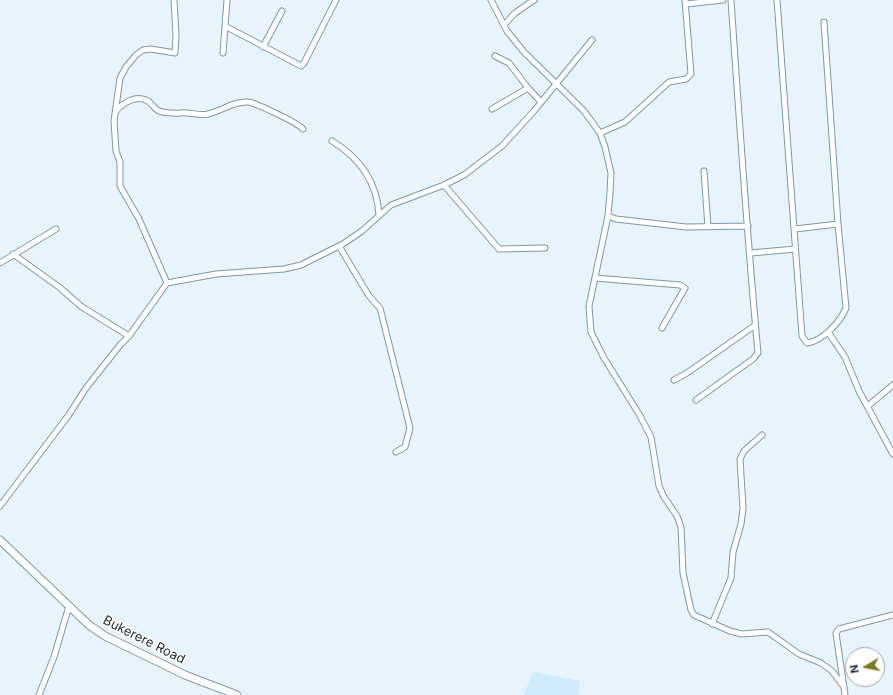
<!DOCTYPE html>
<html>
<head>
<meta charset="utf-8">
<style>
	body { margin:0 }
	#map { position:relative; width:893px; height:695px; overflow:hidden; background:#e8f3fb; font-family:Inter,sans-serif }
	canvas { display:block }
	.north { position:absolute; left:845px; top:647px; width:40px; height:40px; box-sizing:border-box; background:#fff; border:1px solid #a5a9ac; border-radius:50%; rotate:260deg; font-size:11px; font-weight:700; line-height:16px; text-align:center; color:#1f2930 }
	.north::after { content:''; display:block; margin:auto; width:14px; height:18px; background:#787b24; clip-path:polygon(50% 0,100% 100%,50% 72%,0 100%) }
</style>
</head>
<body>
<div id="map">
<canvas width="893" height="695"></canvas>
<div class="north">N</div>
</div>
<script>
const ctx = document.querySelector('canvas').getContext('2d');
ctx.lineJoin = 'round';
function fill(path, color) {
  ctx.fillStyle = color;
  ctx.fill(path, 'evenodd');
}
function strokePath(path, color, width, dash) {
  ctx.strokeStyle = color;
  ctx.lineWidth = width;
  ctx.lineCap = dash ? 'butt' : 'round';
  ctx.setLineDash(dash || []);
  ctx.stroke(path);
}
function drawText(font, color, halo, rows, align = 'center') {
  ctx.font = font + ' Inter,sans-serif';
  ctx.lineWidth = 3;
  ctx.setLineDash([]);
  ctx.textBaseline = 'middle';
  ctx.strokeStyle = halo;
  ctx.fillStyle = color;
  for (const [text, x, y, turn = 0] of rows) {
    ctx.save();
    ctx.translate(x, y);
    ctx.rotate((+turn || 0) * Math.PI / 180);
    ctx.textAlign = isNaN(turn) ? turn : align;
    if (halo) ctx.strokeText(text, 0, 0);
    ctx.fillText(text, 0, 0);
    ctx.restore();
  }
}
const built = new Path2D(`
	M 533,672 L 580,681 L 578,695 L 524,695 Z`);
const street = new Path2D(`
	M 491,0 L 507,31 L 524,52 L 584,111 L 600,133 L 605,147 L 611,173 L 610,192 L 608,216 L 589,306 L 591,332 L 604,358 L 639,414 L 651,437 L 659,486 L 664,497 L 677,516 L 681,527 L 683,573 L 691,610 L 694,615 L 730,631 L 742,634 L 768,632 L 799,654 L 821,663 L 832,671 L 844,687
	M 777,0 L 802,336 L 807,343 C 823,341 840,322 846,308 L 838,224 L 824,22
	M 686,4 L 723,0
	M 504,25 L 515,13 L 534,0
	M 225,26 L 301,66 L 304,63 L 336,0
	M 263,47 L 282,11
	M 223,53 L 227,0
	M 495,56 L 509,63 L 528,88
	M 492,109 L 528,88 L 541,102
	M 116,111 C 123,103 136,94 148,101 C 152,104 155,109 159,111 C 164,113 170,113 174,113 C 178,114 183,112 187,113 C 194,113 199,116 208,114 C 222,111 233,101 248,102 C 256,103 298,123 303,129
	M 600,133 L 625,122 L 669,82 L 686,79 L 691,74 L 685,0
	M 332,141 C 360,158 377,181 379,215
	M 704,171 L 708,227
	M 444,185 L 499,249 L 545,248
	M 608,216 L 616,219 L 686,227 L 748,226
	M 795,229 L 838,224
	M 339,246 L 369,296 L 380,308 L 410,428 L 405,447 L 396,452
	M 751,253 L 795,249
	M 13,254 L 59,287 L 82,307 L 129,336
	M 0,263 L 56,229
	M 595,278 L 680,285 L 685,288 L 662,328
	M 167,283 L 216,274 L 284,269 L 301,265 L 343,244 L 362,231 L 391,205 L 444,185 L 464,175 L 502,146 L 534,111 L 592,40
	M 828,332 L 845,357 L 859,391 L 893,454
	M 674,380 L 687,373 L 754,326
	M 696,400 L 753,359 L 758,353 C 747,236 739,118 731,0
	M 868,406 L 893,385
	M 0,506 L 68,416 L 86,388 L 120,345 L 129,336 L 167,283 L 139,219 L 120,186 L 120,162 L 116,151 L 114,121 L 120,78 L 126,67 L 136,55 L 143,50 L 151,49 L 175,53 L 176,35 L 174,0
	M 712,624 L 731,578 L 733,552 L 741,524 L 743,508 L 740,459 L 744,451 L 762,435
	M 39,695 L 54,657 L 69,606
	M 845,695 L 836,633 L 839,629 L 893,615`);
const secondary = new Path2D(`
	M 0,540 L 89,625 L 105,636 L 185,675 L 237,695`);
const streetNames = [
	["Bukerere Road",144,640,27]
];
fill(built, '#d0ebfe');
strokePath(street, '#7f98aa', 7);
strokePath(secondary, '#7f98aa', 9);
strokePath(street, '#fff', 5);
strokePath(secondary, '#fff', 7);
drawText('13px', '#1f2930', '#fff', streetNames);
</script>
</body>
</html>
